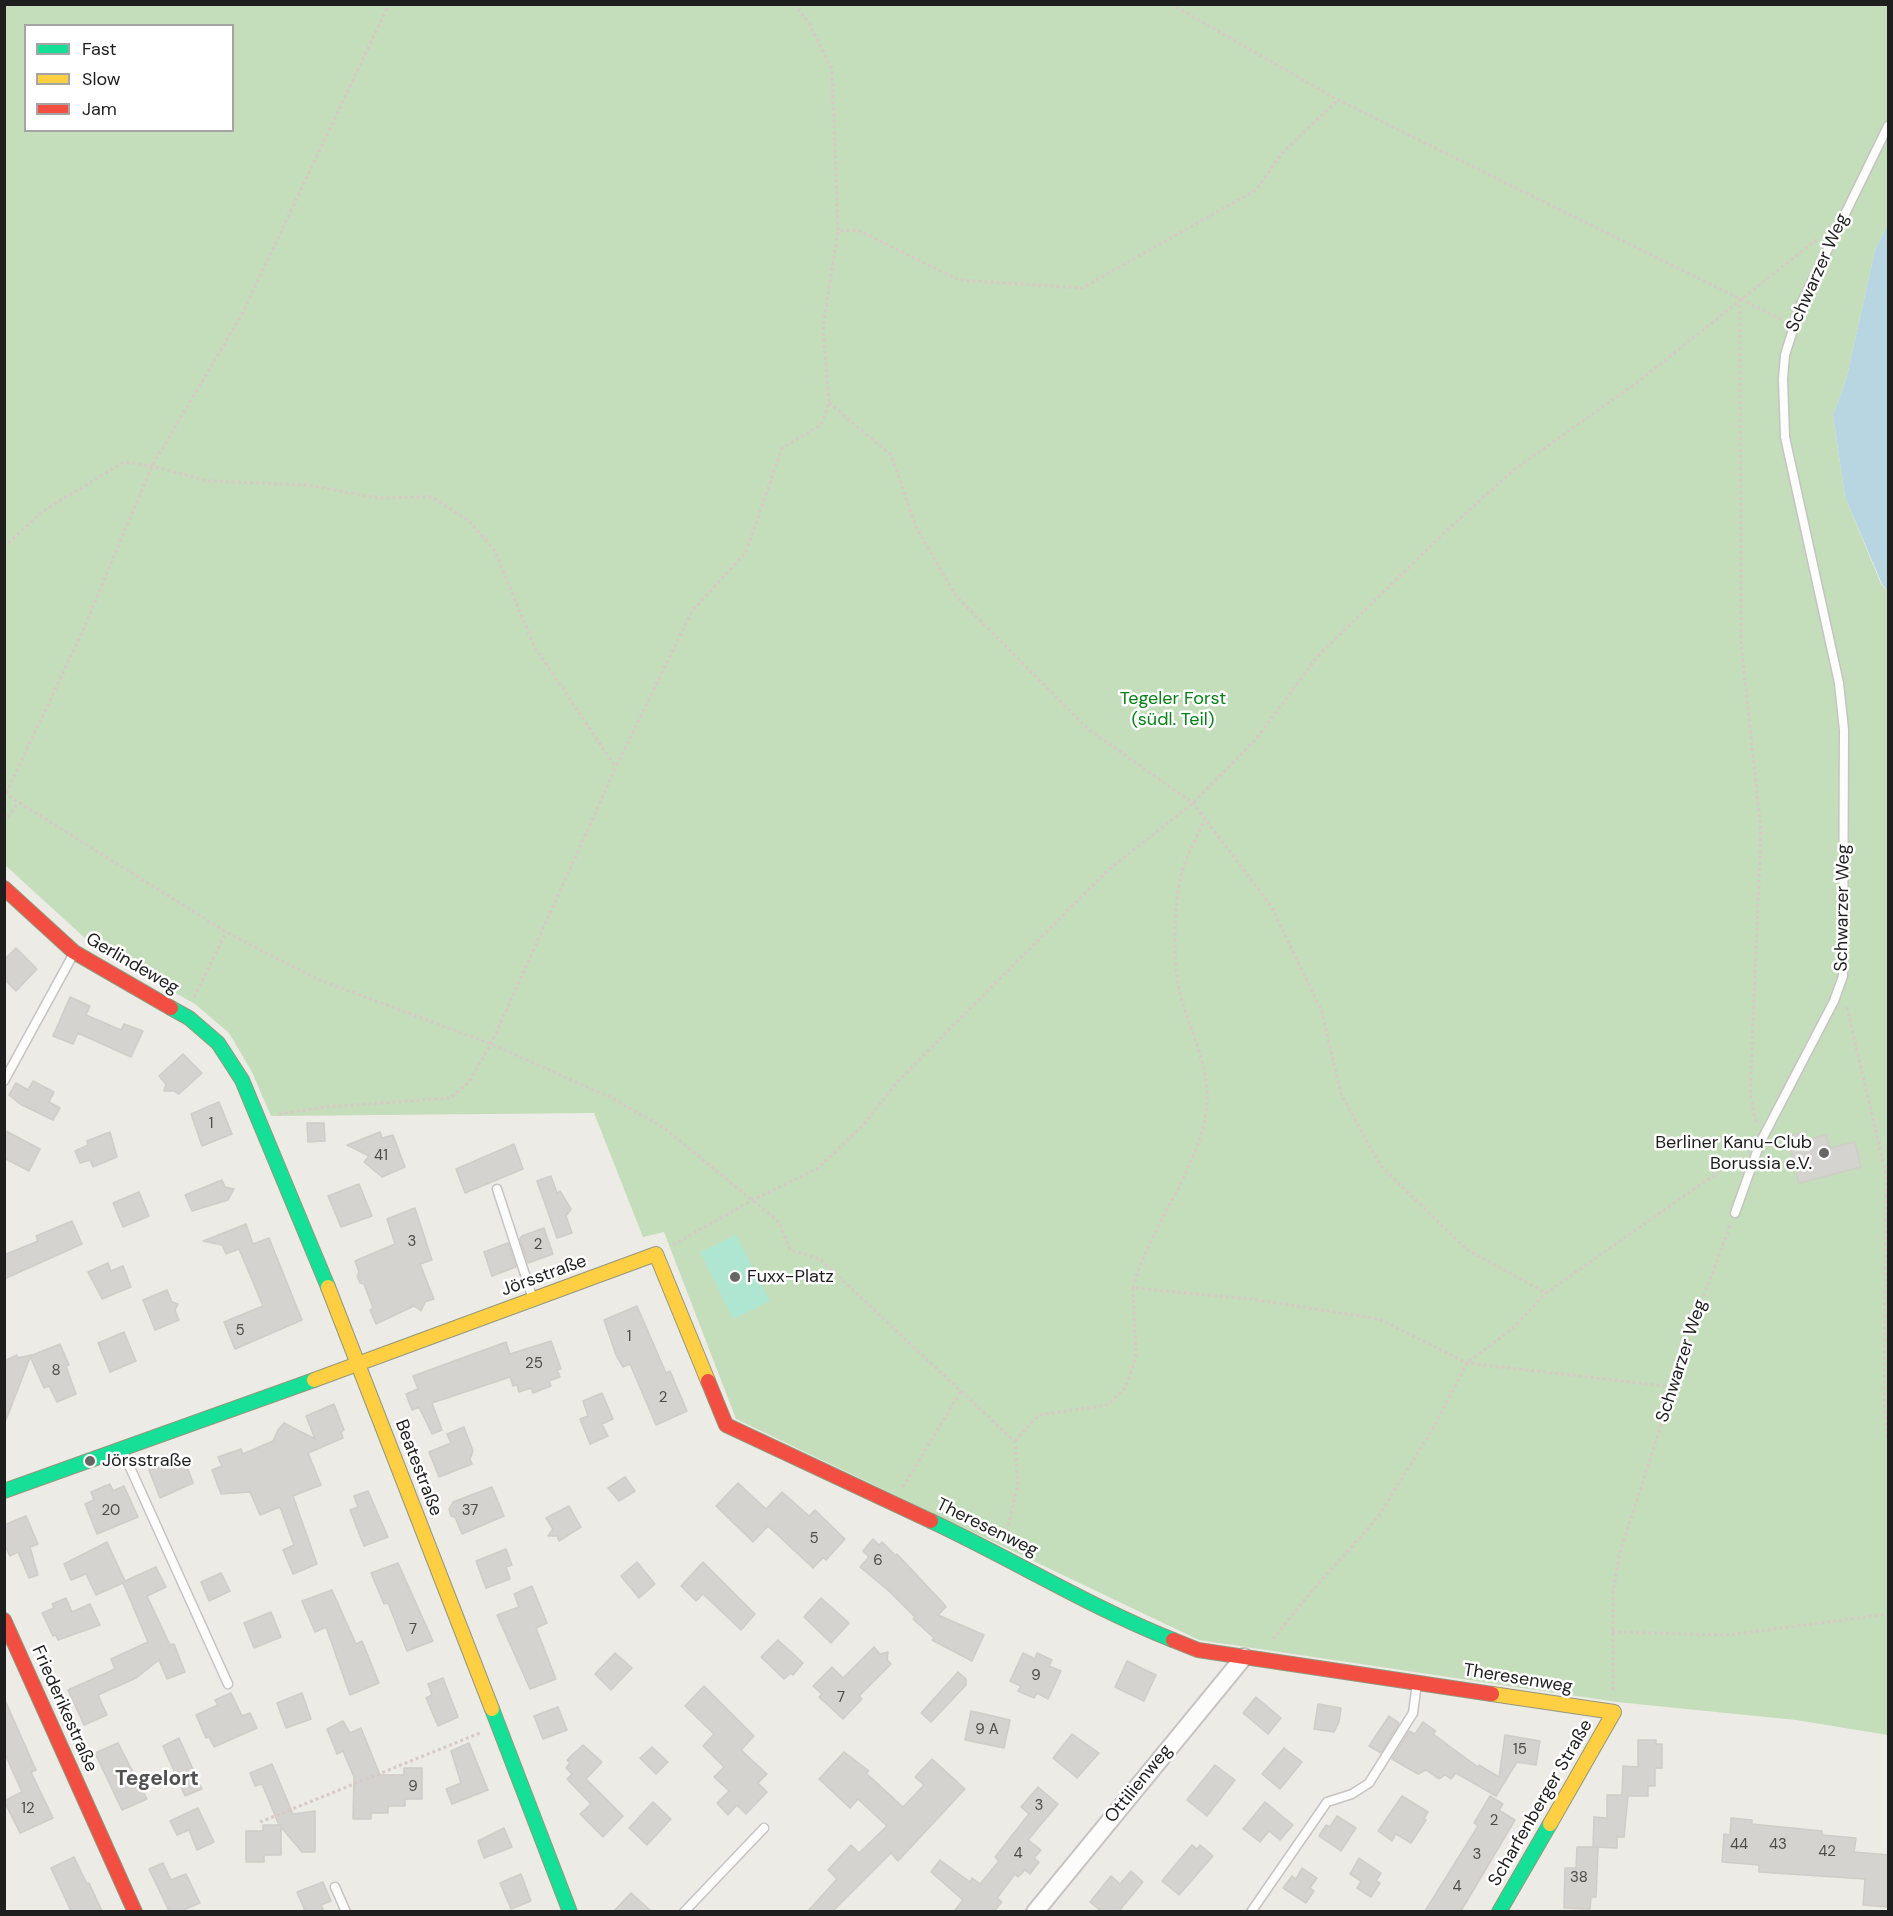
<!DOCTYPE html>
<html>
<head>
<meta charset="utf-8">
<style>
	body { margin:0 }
	#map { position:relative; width:1893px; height:1916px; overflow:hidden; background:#ecebe6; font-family:"DM Sans",sans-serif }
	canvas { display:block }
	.frame { position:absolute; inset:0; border:6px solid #1e1e1e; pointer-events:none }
	.legend { position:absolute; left:24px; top:24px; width:210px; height:108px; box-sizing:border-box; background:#fff; border:2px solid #a5a5a5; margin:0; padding:8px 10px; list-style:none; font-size:18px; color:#1e1e1e }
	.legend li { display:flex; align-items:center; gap:12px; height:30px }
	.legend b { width:30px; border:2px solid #a5a5a5 }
</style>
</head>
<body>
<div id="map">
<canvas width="1893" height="1916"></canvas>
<div class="frame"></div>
<ul class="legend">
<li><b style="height:8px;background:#16e098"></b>Fast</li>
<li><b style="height:8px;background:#ffcf43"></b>Slow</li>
<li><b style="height:8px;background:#f24e42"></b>Jam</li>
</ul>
</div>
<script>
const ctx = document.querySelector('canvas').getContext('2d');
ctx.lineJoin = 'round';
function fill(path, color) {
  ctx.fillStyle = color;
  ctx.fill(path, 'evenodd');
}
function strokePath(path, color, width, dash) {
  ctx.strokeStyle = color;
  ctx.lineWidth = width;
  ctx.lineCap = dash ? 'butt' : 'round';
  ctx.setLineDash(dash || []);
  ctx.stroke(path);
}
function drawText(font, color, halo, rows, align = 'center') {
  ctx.font = font + ' "DM Sans",sans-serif';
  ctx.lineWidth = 5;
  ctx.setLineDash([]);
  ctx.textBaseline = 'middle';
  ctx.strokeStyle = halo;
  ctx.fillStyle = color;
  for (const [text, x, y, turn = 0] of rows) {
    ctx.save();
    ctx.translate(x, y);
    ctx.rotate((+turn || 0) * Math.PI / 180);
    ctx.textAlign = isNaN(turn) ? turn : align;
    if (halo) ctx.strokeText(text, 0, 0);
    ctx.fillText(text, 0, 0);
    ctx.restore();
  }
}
const forest = new Path2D(`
	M 4,5 L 1888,5 L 1888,224 L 1875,250 L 1846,380 L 1833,415 L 1845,497 L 1881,584 L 1888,592 L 1888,1735 L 1796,1720 L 1617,1702 L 1199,1640 L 736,1419 L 664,1232 L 643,1237 L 594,1113 L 271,1116 L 252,1072 L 229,1033 L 195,1004 L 98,950 L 5,865 ZM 26,26 L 232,26 L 232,130 L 26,130 Z`);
const pitch = new Path2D(`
	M 736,1235 L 770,1301 L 733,1319 L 700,1252 Z`);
const water = new Path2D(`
	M 1888,224 L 1888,592 L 1882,584 L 1845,497 L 1833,415 L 1846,380 L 1875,250 Z`);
const building = new Path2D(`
	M 16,948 L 37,969 L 16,991 L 4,979 L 4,960 Z
	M 70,997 L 90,1006 L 86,1015 L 121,1030 L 124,1024 L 143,1031 L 131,1057 L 78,1033 L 73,1044 L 53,1036 Z
	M 183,1054 L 202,1073 L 179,1094 L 174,1091 L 164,1091 L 166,1084 L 159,1076 Z
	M 33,1081 L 54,1092 L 49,1102 L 60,1108 L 53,1120 L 20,1104 L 9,1095 L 16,1083 L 28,1090 Z
	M 219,1102 L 232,1134 L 202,1146 L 191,1114 Z
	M 307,1123 L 324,1123 L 325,1141 L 308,1142 Z
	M 4,1130 L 40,1149 L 29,1171 L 4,1158 Z
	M 110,1132 L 117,1157 L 93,1167 L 90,1160 L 80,1163 L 75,1151 L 88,1145 L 87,1141 Z
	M 380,1132 L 382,1138 L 393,1135 L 405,1167 L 382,1177 L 364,1162 L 369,1156 L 347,1145 Z
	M 1805,1132 L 1807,1140 L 1826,1135 L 1830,1148 L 1855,1142 L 1861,1167 L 1799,1183 L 1787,1136 Z
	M 514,1144 L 523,1169 L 465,1193 L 456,1169 Z
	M 551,1176 L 557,1193 L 560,1191 L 571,1209 L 566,1216 L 572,1233 L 557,1238 L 537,1181 Z
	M 222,1180 L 225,1187 L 234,1189 L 228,1200 L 192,1211 L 185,1195 Z
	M 359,1184 L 372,1216 L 341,1227 L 328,1196 Z
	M 139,1192 L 149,1216 L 123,1227 L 113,1203 Z
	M 415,1208 L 432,1260 L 420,1264 L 434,1299 L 425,1302 L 421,1311 L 414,1306 L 376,1324 L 370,1310 L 373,1308 L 364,1284 L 360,1283 L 357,1276 L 359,1272 L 355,1261 L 395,1244 L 387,1219 Z
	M 72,1221 L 82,1244 L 4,1279 L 4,1255 L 38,1241 L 36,1236 Z
	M 246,1224 L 253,1244 L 269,1238 L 302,1320 L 235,1349 L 224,1322 L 263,1306 L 239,1249 L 226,1254 L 222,1245 L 203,1241 Z
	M 544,1228 L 553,1254 L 528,1263 L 520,1239 L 522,1236 Z
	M 508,1243 L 516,1267 L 492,1276 L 484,1252 Z
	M 108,1263 L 111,1271 L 123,1266 L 131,1287 L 102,1299 L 88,1272 Z
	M 167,1290 L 172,1302 L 178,1304 L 175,1310 L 179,1320 L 155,1330 L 143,1300 Z
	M 637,1306 L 666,1373 L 670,1371 L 687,1411 L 656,1425 L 630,1364 L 623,1367 L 616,1355 L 604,1320 Z
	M 124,1332 L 136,1361 L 110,1372 L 98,1343 Z
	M 551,1341 L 561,1369 L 557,1370 L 560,1377 L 549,1381 L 551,1386 L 533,1393 L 531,1388 L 519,1392 L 517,1385 L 513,1386 L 510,1377 L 432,1403 L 442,1430 L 432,1434 L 419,1407 L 412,1410 L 406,1394 L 418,1389 L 413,1376 L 506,1342 L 510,1354 Z
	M 60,1344 L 69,1365 L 66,1366 L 76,1394 L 57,1402 L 49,1386 L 44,1388 L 30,1356 Z
	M 17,1355 L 18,1358 L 31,1355 L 6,1420 L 4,1361 Z
	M 602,1393 L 613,1419 L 602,1424 L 608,1436 L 590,1444 L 580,1419 L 588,1416 L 583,1401 Z
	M 334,1404 L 344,1430 L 341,1432 L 343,1438 L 308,1453 L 321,1485 L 293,1496 L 317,1564 L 293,1574 L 283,1550 L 294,1545 L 280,1507 L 260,1515 L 250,1492 L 221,1494 L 212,1470 L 222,1466 L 218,1457 L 241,1449 L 243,1454 L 273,1441 L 278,1430 L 284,1423 L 315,1439 L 306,1416 Z
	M 464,1427 L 473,1451 L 470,1459 L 472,1464 L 439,1477 L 429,1452 L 451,1443 L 447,1434 Z
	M 184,1458 L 193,1483 L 160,1498 L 149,1470 Z
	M 625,1477 L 635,1491 L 619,1501 L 608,1488 Z
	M 738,1483 L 766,1509 L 782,1492 L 809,1516 L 815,1510 L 845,1539 L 826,1560 L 823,1558 L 813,1568 L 768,1526 L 753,1542 L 716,1506 Z
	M 110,1484 L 113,1491 L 124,1486 L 138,1517 L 97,1534 L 85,1504 L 94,1500 L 91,1492 Z
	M 492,1487 L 504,1516 L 462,1534 L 455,1517 L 451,1516 L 449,1509 L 453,1502 Z
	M 368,1491 L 388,1537 L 364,1546 L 350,1510 L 358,1507 L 354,1496 Z
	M 569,1506 L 581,1527 L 559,1541 L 557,1536 L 548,1536 L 553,1529 L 546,1518 Z
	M 26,1516 L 38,1544 L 30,1547 L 38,1575 L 29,1578 L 18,1552 L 10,1556 L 4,1544 L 4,1525 Z
	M 873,1539 L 879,1545 L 882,1542 L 896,1556 L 897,1554 L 942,1602 L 946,1607 L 938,1615 L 984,1635 L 972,1661 L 932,1640 L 934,1638 L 913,1619 L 915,1617 L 889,1591 L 860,1567 L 869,1557 L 863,1551 Z
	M 107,1542 L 125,1581 L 156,1567 L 166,1587 L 147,1596 L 170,1645 L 174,1644 L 185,1672 L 167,1679 L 159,1660 L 136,1678 L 98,1695 L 107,1715 L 84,1725 L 68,1690 L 115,1669 L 111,1659 L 148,1642 L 123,1583 L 96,1595 L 86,1574 L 71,1580 L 64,1564 Z
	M 506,1549 L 512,1565 L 506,1567 L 510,1579 L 486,1588 L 476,1561 Z
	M 637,1562 L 655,1584 L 639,1598 L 621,1576 Z
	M 703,1562 L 755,1614 L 741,1630 L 703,1594 L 696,1601 L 681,1586 Z
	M 398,1563 L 433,1641 L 407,1651 L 388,1603 L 384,1604 L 371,1573 Z
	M 221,1573 L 230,1591 L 209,1601 L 201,1582 Z
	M 532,1586 L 547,1623 L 536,1628 L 556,1679 L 530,1689 L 497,1615 L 519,1607 L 514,1594 Z
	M 332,1590 L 356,1644 L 362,1641 L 379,1683 L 350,1695 L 326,1627 L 315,1632 L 302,1601 Z
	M 66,1598 L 72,1612 L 90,1604 L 100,1625 L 58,1640 L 56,1635 L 53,1636 L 42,1613 L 54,1608 L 52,1604 Z
	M 821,1598 L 849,1623 L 831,1643 L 804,1617 Z
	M 271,1612 L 281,1637 L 254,1648 L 244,1623 Z
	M 778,1640 L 803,1663 L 793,1675 L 791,1673 L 784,1679 L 761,1657 Z
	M 874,1647 L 880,1654 L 888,1652 L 887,1660 L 891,1664 L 859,1696 L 862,1699 L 843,1719 L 819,1697 L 822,1694 L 813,1686 L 832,1667 L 843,1678 Z
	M 615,1653 L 632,1668 L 611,1690 L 595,1674 Z
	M 1023,1653 L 1035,1659 L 1037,1653 L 1052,1660 L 1049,1666 L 1061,1671 L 1048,1699 L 1037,1693 L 1034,1698 L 1018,1691 L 1021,1686 L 1010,1681 Z
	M 1127,1661 L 1156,1675 L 1144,1701 L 1115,1687 Z
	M 958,1672 L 966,1679 L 966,1685 L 931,1722 L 921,1713 Z
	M 443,1678 L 458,1717 L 438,1726 L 426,1698 L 432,1695 L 428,1684 Z
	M 704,1686 L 754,1736 L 741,1750 L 767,1774 L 758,1783 L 767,1792 L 746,1814 L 737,1805 L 728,1815 L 717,1803 L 729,1791 L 714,1777 L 724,1767 L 703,1746 L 714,1734 L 685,1706 Z
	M 231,1693 L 242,1716 L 250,1713 L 257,1728 L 214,1747 L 209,1737 L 206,1738 L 196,1715 L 218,1705 L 215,1700 Z
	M 302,1693 L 311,1719 L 286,1728 L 277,1703 Z
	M 1256,1697 L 1281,1718 L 1268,1734 L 1243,1713 Z
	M 4,1698 L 36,1770 L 31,1772 L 53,1818 L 20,1833 L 4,1801 L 22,1792 L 4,1752 Z
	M 1318,1704 L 1341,1708 L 1339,1722 L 1334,1732 L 1314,1729 Z
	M 558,1707 L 567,1730 L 543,1739 L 534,1716 Z
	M 971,1711 L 1010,1720 L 1004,1748 L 965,1740 Z
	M 1389,1716 L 1399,1723 L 1381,1753 L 1369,1746 Z
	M 343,1721 L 350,1733 L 361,1728 L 380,1775 L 404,1775 L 404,1768 L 422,1768 L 422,1799 L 405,1799 L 405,1806 L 388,1806 L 388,1813 L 371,1813 L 371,1819 L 353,1819 L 354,1777 L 343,1751 L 337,1754 L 327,1729 Z
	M 1423,1722 L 1436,1731 L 1433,1734 L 1478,1767 L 1479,1765 L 1499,1777 L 1505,1735 L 1540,1741 L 1536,1765 L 1517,1762 L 1496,1796 L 1456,1773 L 1451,1779 L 1445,1775 L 1439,1779 L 1426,1770 L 1418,1774 L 1392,1759 L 1409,1731 L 1415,1734 Z
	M 1072,1734 L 1099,1753 L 1077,1778 L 1053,1758 Z
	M 179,1738 L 202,1789 L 185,1796 L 163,1746 Z
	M 1638,1740 L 1656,1740 L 1656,1744 L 1662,1744 L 1662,1768 L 1655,1768 L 1655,1786 L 1648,1786 L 1648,1796 L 1628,1796 L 1624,1837 L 1617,1837 L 1617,1848 L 1593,1847 L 1594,1817 L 1607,1818 L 1607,1795 L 1622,1795 L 1623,1766 L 1638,1767 Z
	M 118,1743 L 147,1799 L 122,1810 L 95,1753 Z
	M 469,1743 L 488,1790 L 452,1804 L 446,1789 L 461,1783 L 451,1751 Z
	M 583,1745 L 602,1762 L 586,1779 L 623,1816 L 603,1837 L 580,1814 L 591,1804 L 567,1779 L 572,1774 L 566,1768 L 570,1763 L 567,1760 Z
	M 652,1747 L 668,1762 L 656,1774 L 640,1758 Z
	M 1284,1748 L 1302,1762 L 1280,1789 L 1262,1774 Z
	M 844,1752 L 869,1771 L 866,1773 L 903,1807 L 924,1785 L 915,1777 L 932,1759 L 965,1789 L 898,1861 L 891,1853 L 833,1911 L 808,1911 L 837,1879 L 828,1870 L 851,1845 L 859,1853 L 887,1826 L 858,1799 L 850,1808 L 819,1779 Z
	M 272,1764 L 293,1814 L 315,1811 L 315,1852 L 302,1852 L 281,1827 L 281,1855 L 264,1855 L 264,1862 L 246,1862 L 246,1831 L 263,1831 L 263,1825 L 279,1825 L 262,1784 L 255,1786 L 250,1773 Z
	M 1215,1765 L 1235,1780 L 1207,1816 L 1187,1800 Z
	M 1038,1787 L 1058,1804 L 1028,1840 L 1041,1850 L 1034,1858 L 1039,1862 L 1030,1874 L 1025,1870 L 1018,1877 L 1015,1874 L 997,1898 L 1002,1902 L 994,1911 L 954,1911 L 963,1900 L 931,1872 L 940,1860 L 970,1882 L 972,1878 L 980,1884 L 999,1861 L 995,1857 L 1029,1814 L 1021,1807 Z
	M 1402,1796 L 1428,1812 L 1424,1819 L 1426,1820 L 1411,1843 L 1396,1834 L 1392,1841 L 1378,1831 Z
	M 1490,1796 L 1503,1804 L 1499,1810 L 1515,1820 L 1461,1911 L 1425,1911 L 1478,1826 L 1474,1823 Z
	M 653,1802 L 671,1819 L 647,1845 L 629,1828 Z
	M 1265,1802 L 1293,1825 L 1280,1840 L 1269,1831 L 1260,1842 L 1243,1829 Z
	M 198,1808 L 214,1842 L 197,1850 L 189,1830 L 177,1835 L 170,1821 Z
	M 1337,1816 L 1356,1828 L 1341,1851 L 1319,1836 L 1326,1825 L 1330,1827 Z
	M 1731,1818 L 1752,1820 L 1752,1824 L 1822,1831 L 1822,1835 L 1856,1838 L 1854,1852 L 1888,1855 L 1888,1907 L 1863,1905 L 1865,1879 L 1759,1872 L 1759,1865 L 1722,1862 L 1724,1834 L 1730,1835 Z
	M 504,1828 L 512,1847 L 484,1858 L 478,1841 Z
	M 1192,1845 L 1197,1849 L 1200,1845 L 1213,1856 L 1179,1895 L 1162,1881 Z
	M 1577,1847 L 1598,1847 L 1596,1897 L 1591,1897 L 1590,1909 L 1564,1908 L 1565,1868 L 1576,1868 Z
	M 74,1857 L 87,1884 L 89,1883 L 102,1911 L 71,1911 L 51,1868 Z
	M 1359,1858 L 1381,1873 L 1376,1881 L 1380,1883 L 1371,1897 L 1357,1888 L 1361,1881 L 1350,1874 Z
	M 163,1863 L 171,1880 L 186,1874 L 200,1903 L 181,1911 L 169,1911 L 149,1869 Z
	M 1302,1868 L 1317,1878 L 1310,1888 L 1314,1891 L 1306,1903 L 1283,1888 L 1292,1876 L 1296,1879 Z
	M 1131,1871 L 1143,1882 L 1119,1911 L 1101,1911 L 1090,1902 L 1111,1876 L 1120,1884 Z
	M 521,1874 L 531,1901 L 511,1909 L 500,1883 Z
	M 323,1882 L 331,1901 L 321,1905 L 324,1911 L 305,1911 L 297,1892 Z
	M 631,1893 L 651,1911 L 614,1911 Z`);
const path = new Path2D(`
	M 794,4 L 808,22 L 832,69 L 838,231 L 858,230 L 959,280 L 1082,288 L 1256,190 L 1283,152 L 1338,100
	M 1171,4 L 1338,100 L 1783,320
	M 1740,299 L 1741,643 L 1761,831 L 1750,1094 L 1756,1123
	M 829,403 L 891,455 L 916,527 L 956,596 L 1088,729 L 1193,803 L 1271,906 L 1322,1012 L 1341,1094 L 1380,1165 L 1466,1249 L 1546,1293
	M 4,547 L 43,511 L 124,462 L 152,466 L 208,481 L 308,485 L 377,498 L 432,497 L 469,521 L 495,551 L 534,646 L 615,766
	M 4,793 L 226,932 L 317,979 L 491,1044 L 614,1099 L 664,1128 L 779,1222 L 790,1250 L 820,1259 L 1015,1442 L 1018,1485 L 1006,1533
	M 6,793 L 81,635 L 152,466 L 241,316 L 389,4
	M 4,822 L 18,803
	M 194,997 L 226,932
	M 1847,1007 L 1886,1175 L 1884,1402 L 1888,1440
	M 279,1114 L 326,1107 L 450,1098 L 469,1082 L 491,1044 L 616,767 L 692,611 L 746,552 L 782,448 L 821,425 L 829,403 L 823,327 L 838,231
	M 673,1245 L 754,1199 L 817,1169 L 863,1125 L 899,1080 L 1107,871 L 1193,803 L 1256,739 L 1317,657 L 1445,532 L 1515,469 L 1639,381 L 1816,240
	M 1133,1288 C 1149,1225 1209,1157 1207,1094 C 1206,1056 1185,1021 1178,984 C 1173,955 1174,903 1181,875 C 1186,856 1197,838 1204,820
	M 1015,1441 L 1039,1415 L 1107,1405 L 1125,1388 L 1136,1358 L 1133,1288 L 1251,1299 L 1379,1319 L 1467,1363 L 1673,1387
	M 903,1487 L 961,1391
	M 1612,1632 L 1729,1635 L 1888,1614
	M 1273,1639 L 1306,1598 L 1378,1517 L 1435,1425 L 1467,1363 L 1513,1328 L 1546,1293 L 1741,1156
	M 1613,1690 L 1613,1592 L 1620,1552 L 1697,1314 L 1731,1223
	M 260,1822 L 480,1733`);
const lane = new Path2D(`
	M 4,1081 L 74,953
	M 497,1189 L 533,1299
	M 1735,1213 L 1760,1143 L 1834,1001 L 1843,976 L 1844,730 L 1839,683 L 1785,437 L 1783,379 L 1785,355 L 1801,304 L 1888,126
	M 123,1452 L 228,1684
	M 335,1887 L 346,1912
	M 684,1912 L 764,1828
	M 1251,1912 L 1327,1802 L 1352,1794 L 1369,1783 L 1413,1713 L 1417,1683`);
const street = new Path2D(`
	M 1035,1912 L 1244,1657`);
const fast = new Path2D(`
	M 171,1008 L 189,1018 L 218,1043 L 242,1080 L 328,1287
	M 4,1491 L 314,1380
	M 931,1521 C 1012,1559 1090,1607 1173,1640
	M 492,1709 L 570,1912
	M 1499,1912 L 1550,1824`);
const slow = new Path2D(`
	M 328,1287 L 492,1709
	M 314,1380 L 656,1254 L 708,1381
	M 1492,1694 L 1614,1712 L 1550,1824`);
const jam = new Path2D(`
	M 4,888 L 74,952 L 171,1008
	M 708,1381 L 726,1425 L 931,1521
	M 4,1620 L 135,1912
	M 1173,1640 L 1198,1650 L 1492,1694`);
const markers = [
	[1824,1153,6,"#666664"],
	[735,1277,6,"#666664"],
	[90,1461,6,"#666664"]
];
const numberNames = [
	["1",211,1124],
	["41",381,1156],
	["3",412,1242],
	["2",538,1245],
	["5",240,1331],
	["1",629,1337],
	["25",534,1364],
	["8",56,1371],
	["2",663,1398],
	["20",111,1511],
	["37",470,1511],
	["5",814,1539],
	["6",878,1561],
	["7",413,1630],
	["9",1036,1676],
	["7",841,1698],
	["9 A",987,1730],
	["15",1520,1750],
	["9",413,1787],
	["3",1039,1806],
	["12",28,1809],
	["2",1494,1821],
	["44",1739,1845],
	["43",1778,1845],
	["42",1827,1852],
	["4",1018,1854],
	["3",1477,1855],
	["38",1579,1878],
	["4",1457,1887]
];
const streetNames = [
	["Schwarzer Weg",1818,273,-66],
	["Schwarzer Weg",1843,908,-89],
	["Gerlindeweg",132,964,30],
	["Jörsstraße",544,1276,-20],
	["Schwarzer Weg",1682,1361,-72],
	["Beatestraße",418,1468,69],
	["Theresenweg",987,1528,26],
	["Theresenweg",1518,1679,9],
	["Friederikestraße",64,1709,66],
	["Ottilienweg",1139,1784,-51],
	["Scharfenberger Straße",1541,1803,-60]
];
const parkNames = [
	["Tegeler Forst",1173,699],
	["(südl. Teil)",1173,720]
];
const poiNames = [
	["Berliner Kanu-Club",1812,1143,"right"],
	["Borussia e.V.",1812,1164,"right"],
	["Fuxx-Platz",747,1277],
	["Jörsstraße",102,1461]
];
const quarterNames = [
	["Tegelort",157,1779]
];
fill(forest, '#c4ddba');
fill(pitch, '#afe6d2');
fill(water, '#b8d6e1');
fill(building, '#d4d3cf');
strokePath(building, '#d0ccc7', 1.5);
strokePath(lane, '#c5c4c2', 11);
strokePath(street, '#c5c4c2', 20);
strokePath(fast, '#93977d', 16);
strokePath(slow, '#93977d', 16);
strokePath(jam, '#93977d', 16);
strokePath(path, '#d7c9c5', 3, [3, 3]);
strokePath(lane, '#fcfcfb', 8);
strokePath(street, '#fcfcfb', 16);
strokePath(fast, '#16e098', 14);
strokePath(slow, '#ffcf43', 14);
strokePath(jam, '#f24e42', 14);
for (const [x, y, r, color] of markers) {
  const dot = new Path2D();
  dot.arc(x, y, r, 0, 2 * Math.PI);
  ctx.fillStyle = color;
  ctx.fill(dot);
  strokePath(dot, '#fff', 2);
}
drawText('15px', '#4c4b4a', null, numberNames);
drawText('18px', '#1e1e1e', '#fff', streetNames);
drawText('18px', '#068118', '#fff', parkNames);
drawText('18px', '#1e1e1e', '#fff', poiNames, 'left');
drawText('bold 21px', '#515151', '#fff', quarterNames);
</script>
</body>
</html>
